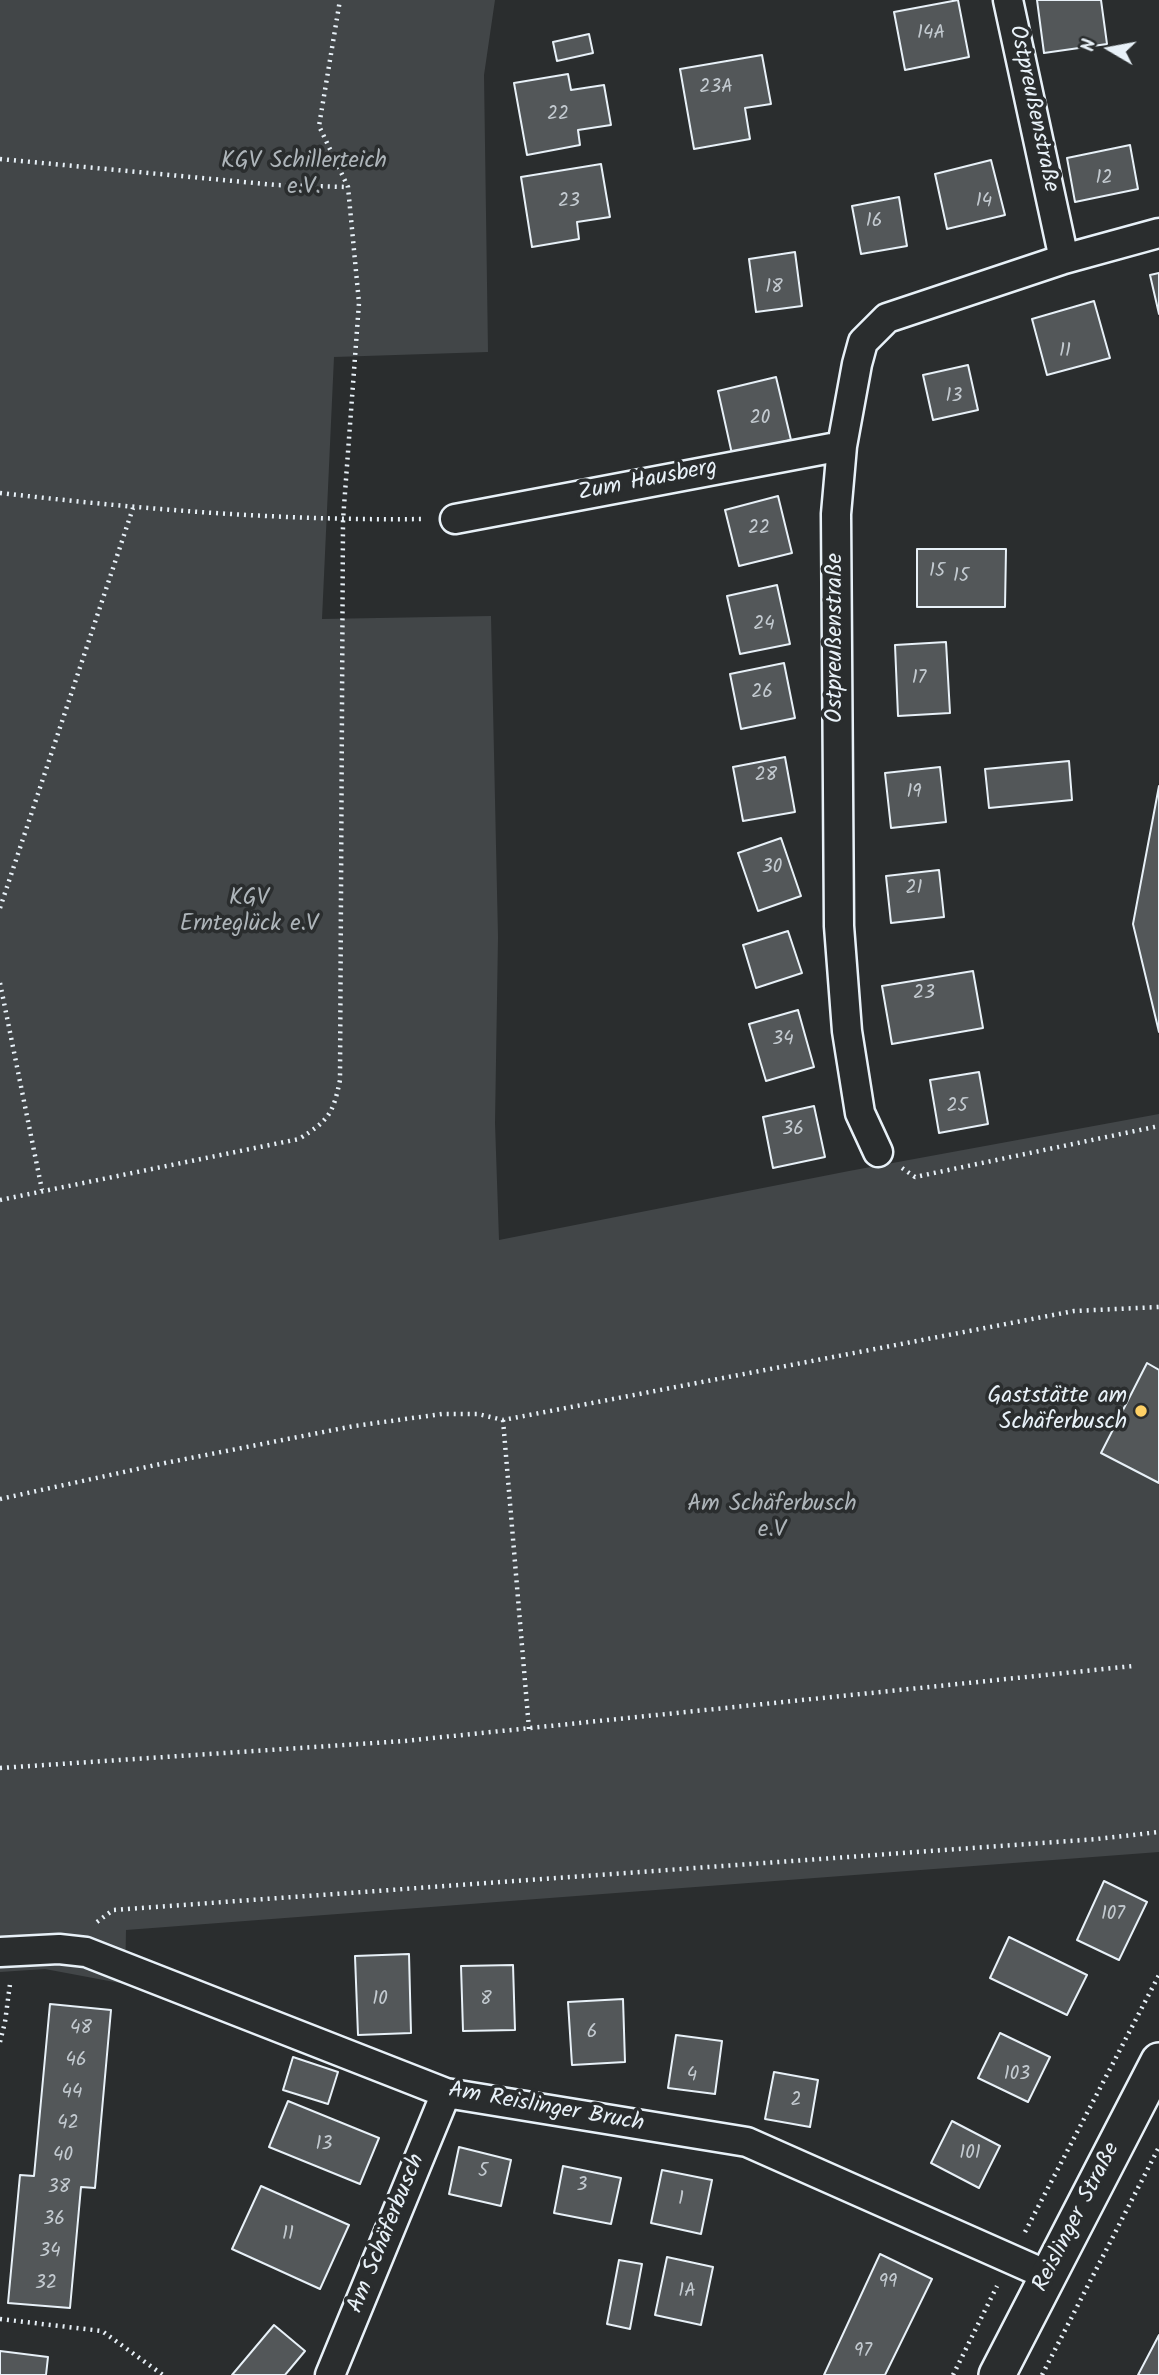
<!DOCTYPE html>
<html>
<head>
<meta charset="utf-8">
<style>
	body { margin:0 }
	#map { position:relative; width:1159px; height:2375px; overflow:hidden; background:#2a2d2e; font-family:Kalam,sans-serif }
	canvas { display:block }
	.north { position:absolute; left:1075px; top:14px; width:70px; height:70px; -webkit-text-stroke:5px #2a2d2e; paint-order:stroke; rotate:280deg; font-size:19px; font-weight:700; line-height:28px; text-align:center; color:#e8f1f8 }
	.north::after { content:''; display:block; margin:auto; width:24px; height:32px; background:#e8f1f8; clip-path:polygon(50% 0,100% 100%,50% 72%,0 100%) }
</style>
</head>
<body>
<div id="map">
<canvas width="1159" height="2375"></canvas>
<div class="north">N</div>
</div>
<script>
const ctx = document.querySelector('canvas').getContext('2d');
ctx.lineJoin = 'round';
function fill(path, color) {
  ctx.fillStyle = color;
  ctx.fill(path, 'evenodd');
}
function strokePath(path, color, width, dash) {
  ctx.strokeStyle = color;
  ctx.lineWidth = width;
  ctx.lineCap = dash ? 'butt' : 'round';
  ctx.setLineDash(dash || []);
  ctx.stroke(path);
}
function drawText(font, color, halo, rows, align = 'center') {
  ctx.font = font + ' Kalam,sans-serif';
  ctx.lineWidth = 7;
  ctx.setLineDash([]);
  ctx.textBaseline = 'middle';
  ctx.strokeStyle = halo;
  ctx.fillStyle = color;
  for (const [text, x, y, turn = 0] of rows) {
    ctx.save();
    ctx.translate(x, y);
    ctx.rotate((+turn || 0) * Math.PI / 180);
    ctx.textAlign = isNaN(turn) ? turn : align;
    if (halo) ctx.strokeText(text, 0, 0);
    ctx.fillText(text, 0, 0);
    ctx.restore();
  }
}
const green = new Path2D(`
	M 0,0 L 495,0 L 484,75 L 488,352 L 334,357 L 322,619 L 491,616 L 498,937 L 495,1123 L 499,1240 L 849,1171 L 1159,1114 L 1159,1852 L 126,1930 L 125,1984 L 45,1969 L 0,1972 Z`);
const building = new Path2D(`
	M 958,0 L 969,57 L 905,70 L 894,12 Z
	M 1037,0 L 1101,0 L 1107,44 L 1044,53 Z
	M 589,34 L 593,53 L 557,61 L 553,42 Z
	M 762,55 L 771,104 L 745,108 L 750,139 L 694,149 L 680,69 Z
	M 568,74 L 571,90 L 604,85 L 611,125 L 578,130 L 580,145 L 527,155 L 514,83 Z
	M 1130,145 L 1138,189 L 1075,202 L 1067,158 Z
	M 991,160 L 1005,215 L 947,229 L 935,174 Z
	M 601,164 L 610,217 L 577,222 L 579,239 L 532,247 L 521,177 Z
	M 899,197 L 907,246 L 861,254 L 852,206 Z
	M 795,252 L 802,306 L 756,312 L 749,259 Z
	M 1159,273 L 1159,314 L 1150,275 Z
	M 1094,301 L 1110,358 L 1047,375 L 1032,319 Z
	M 968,365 L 978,410 L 933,420 L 923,375 Z
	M 776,377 L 791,440 L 732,454 L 718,391 Z
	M 778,496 L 792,553 L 739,566 L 725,510 Z
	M 917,549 L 1006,549 L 1005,607 L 917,607 Z
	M 777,585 L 790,644 L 740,654 L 727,596 Z
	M 946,642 L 950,713 L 898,716 L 895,645 Z
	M 784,663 L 795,718 L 741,729 L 730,674 Z
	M 785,757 L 795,812 L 743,821 L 733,767 Z
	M 1069,761 L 1072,800 L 989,808 L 985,769 Z
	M 940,767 L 946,822 L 891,828 L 885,773 Z
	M 1159,786 L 1159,1032 L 1133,924 Z
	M 781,838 L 801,896 L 758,911 L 738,853 Z
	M 939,870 L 944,917 L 891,923 L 886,876 Z
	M 788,931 L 802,973 L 756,988 L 743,945 Z
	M 973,971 L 983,1028 L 892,1044 L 882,986 Z
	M 798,1010 L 814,1067 L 766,1081 L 749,1024 Z
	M 979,1072 L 988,1124 L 939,1133 L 930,1080 Z
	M 814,1106 L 825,1157 L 773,1168 L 763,1117 Z
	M 1147,1363 L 1159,1370 L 1159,1483 L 1101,1453 Z
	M 1104,1881 L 1147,1902 L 1119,1960 L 1077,1940 Z
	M 1009,1937 L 1087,1975 L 1067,2015 L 990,1978 Z
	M 409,1954 L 411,2033 L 358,2035 L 355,1956 Z
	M 513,1965 L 515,2030 L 463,2031 L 461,1966 Z
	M 623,1999 L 625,2062 L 572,2065 L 568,2002 Z
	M 50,2004 L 111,2010 L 95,2188 L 81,2187 L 70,2308 L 8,2303 L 20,2175 L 34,2176 Z
	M 1000,2033 L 1050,2057 L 1028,2102 L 978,2078 Z
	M 676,2035 L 722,2041 L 715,2094 L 668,2088 Z
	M 293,2057 L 338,2072 L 328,2104 L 283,2090 Z
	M 774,2072 L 818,2080 L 810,2127 L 765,2119 Z
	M 288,2101 L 379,2138 L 360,2184 L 269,2147 Z
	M 952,2121 L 1000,2146 L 979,2188 L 931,2163 Z
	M 459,2147 L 511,2160 L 501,2206 L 449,2194 Z
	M 563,2166 L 621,2178 L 611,2224 L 554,2213 Z
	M 662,2170 L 712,2180 L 701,2234 L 651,2223 Z
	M 261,2186 L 349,2225 L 320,2289 L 232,2249 Z
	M 880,2254 L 932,2279 L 885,2375 L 824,2375 Z
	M 667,2257 L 713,2267 L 701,2325 L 655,2315 Z
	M 619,2260 L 642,2264 L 630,2329 L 607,2324 Z
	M 274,2325 L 305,2351 L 285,2375 L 232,2375 Z
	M 1159,2335 L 1159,2375 L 1138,2375 Z
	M 0,2351 L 48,2357 L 46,2375 L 0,2375 Z`);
const path = new Path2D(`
	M 0,159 L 276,185 L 348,187
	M 0,493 C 140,509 281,521 423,519
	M 0,908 L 133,508
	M 0,983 L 42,1190
	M 902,1168 L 915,1177 L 1159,1126
	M 0,1200 L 299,1139 C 329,1120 333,1114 340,1080 L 343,520 L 359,303 L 348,187 L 319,126 L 340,0
	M 503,1420 L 529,1729
	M 0,1499 L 165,1463 L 354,1426 L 442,1414 L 478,1414 L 503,1420 L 1074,1311 L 1159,1307
	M 0,1768 L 404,1741 L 1133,1666
	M 97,1922 L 113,1910 L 1097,1839 L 1159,1832
	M 0,2042 L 5,2022 L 10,1984
	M 1025,2232 L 1159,1975
	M 0,2319 L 102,2331 L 163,2375
	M 953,2375 L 997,2286
	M 1042,2375 L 1159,2147`);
const minor = new Path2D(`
	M 1008,0 L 1064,259
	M 455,519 L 842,446
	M 878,1152 L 860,1113 L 847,1031 L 839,926 L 836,514 L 842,446 L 857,364 L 863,342 L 887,318 L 1064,259 L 1159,233
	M 0,1952 L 59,1949 L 86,1952 L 446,2093 L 747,2142 L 1047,2275
	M 330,2375 L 446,2093`);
const tertiary = new Path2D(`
	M 997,2375 L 1159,2061`);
const markers = [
	[1141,1411,7,"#ffd166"]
];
const numberNames = [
	["14A",931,35],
	["23A",716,89],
	["22",558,116],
	["12",1104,180],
	["23",569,203],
	["14",984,203],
	["16",874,223],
	["18",774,289],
	["11",1065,353],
	["13",954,398],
	["20",760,420],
	["22",759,530],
	["15",937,573],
	["15",961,578],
	["24",764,626],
	["17",919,680],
	["26",762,694],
	["28",766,777],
	["19",914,794],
	["30",772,869],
	["21",914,890],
	["23",924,995],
	["34",783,1041],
	["25",957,1108],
	["36",793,1131],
	["107",1113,1916],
	["10",380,2001],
	["8",486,2001],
	["48",81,2030],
	["6",592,2034],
	["46",76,2062],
	["103",1017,2076],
	["4",692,2077],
	["44",72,2094],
	["2",796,2102],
	["42",68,2125],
	["13",324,2146],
	["101",970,2155],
	["40",63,2157],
	["5",483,2173],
	["3",582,2187],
	["38",59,2189],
	["1",681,2201],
	["36",54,2221],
	["11",288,2236],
	["34",50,2253],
	["99",888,2284],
	["32",46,2285],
	["1A",687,2293],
	["97",863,2353]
];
const streetNames = [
	["Ostpreußenstraße",1032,109,78],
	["Zum Hausberg",648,482,-11],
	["Ostpreußenstraße",837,638,-90],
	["Am Reislinger Bruch",546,2109,10],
	["Reislinger Straße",1078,2218,-63],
	["Am Schäferbusch",388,2234,-68]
];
const parkNames = [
	["KGV Schillerteich",304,163],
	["e.V.",304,189],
	["KGV",249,900],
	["Ernteglück e.V",249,926],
	["Am Schäferbusch",772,1506],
	["e.V",772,1532]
];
const poiNames = [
	["Gaststätte am",1127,1398],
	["Schäferbusch",1127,1424]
];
fill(green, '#424648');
fill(building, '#535759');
strokePath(building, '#e8f1f8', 2);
strokePath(minor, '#e8f1f8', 33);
strokePath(tertiary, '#e8f1f8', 40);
strokePath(path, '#e8f1f8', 4.5, [2, 5]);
strokePath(minor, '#2a2d2e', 28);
strokePath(tertiary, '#2a2d2e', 35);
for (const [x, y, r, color] of markers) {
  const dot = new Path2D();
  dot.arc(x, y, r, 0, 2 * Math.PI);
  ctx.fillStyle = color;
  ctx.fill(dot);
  strokePath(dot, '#2a2d2e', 2.5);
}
drawText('19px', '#c3cad0', null, numberNames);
drawText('23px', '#e8f1f8', '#2a2d2e', streetNames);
drawText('23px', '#aeb5ba', '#2a2d2e', parkNames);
drawText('23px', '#e8f1f8', '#2a2d2e', poiNames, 'right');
</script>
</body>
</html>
